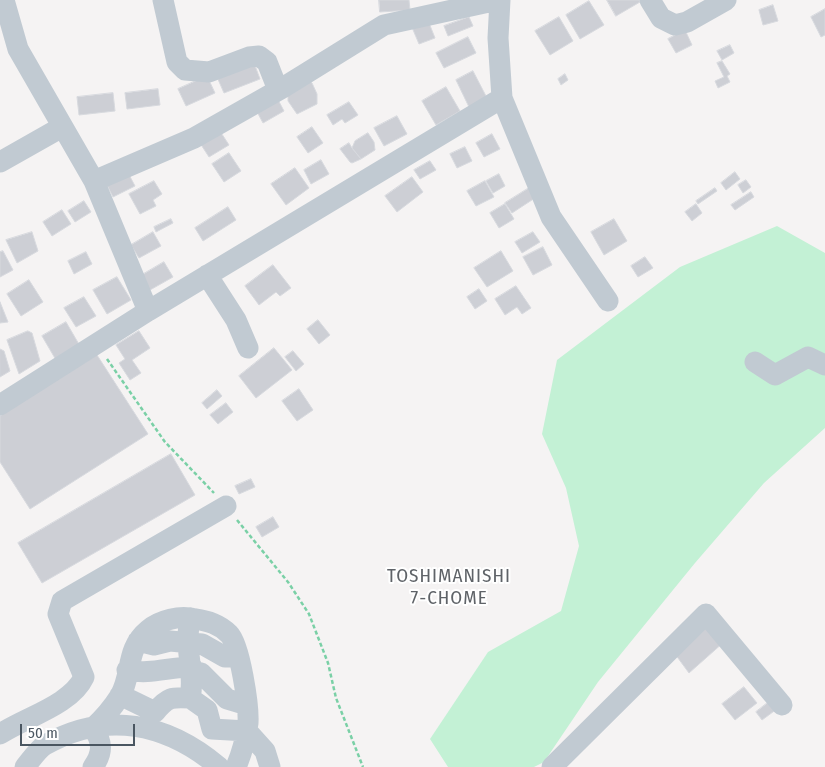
<!DOCTYPE html>
<html>
<head>
<meta charset="utf-8">
<style>
	body { margin:0 }
	#map { position:relative; width:825px; height:767px; overflow:hidden; background:#f5f3f3; font-family:"Fira Sans Condensed",sans-serif }
	canvas { display:block }
	.scale { position:absolute; left:20px; top:724px; width:115px; height:22px; box-sizing:border-box; border:2px solid #4a5661; border-top:0; padding-left:6px; font-size:15px; line-height:18px; white-space:nowrap; color:#4a5661; -webkit-text-stroke:4px #fff; paint-order:stroke }
</style>
</head>
<body>
<div id="map">
<canvas width="825" height="767"></canvas>
<div class="scale">50 m</div>
</div>
<script>
const ctx = document.querySelector('canvas').getContext('2d');
ctx.lineJoin = 'round';
function fill(path, color) {
  ctx.fillStyle = color;
  ctx.fill(path, 'evenodd');
}
function strokePath(path, color, width, dash) {
  ctx.strokeStyle = color;
  ctx.lineWidth = width;
  ctx.lineCap = dash ? 'butt' : 'round';
  ctx.setLineDash(dash || []);
  ctx.stroke(path);
}
function drawText(font, color, halo, rows, align = 'center') {
  ctx.font = font + ' "Fira Sans Condensed",sans-serif';
  ctx.lineWidth = 4;
  ctx.setLineDash([]);
  ctx.textBaseline = 'middle';
  ctx.strokeStyle = halo;
  ctx.fillStyle = color;
  for (const [text, x, y, turn = 0] of rows) {
    ctx.save();
    ctx.translate(x, y);
    ctx.rotate((+turn || 0) * Math.PI / 180);
    ctx.textAlign = isNaN(turn) ? turn : align;
    if (halo) ctx.strokeText(text, 0, 0);
    ctx.fillText(text, 0, 0);
    ctx.restore();
  }
}
const green = new Path2D(`
	M 777,226 L 825,253 L 825,428 L 764,483 L 695,563 L 598,682 L 544,762 L 534,767 L 448,767 L 430,739 L 488,652 L 561,611 L 579,546 L 566,488 L 542,434 L 557,360 L 680,267 Z`);
const building = new Path2D(`
	M 379,0 L 409,0 L 410,10 L 380,12 Z
	M 607,0 L 639,0 L 640,2 L 616,16 Z
	M 589,1 L 604,25 L 580,39 L 566,15 Z
	M 773,5 L 778,21 L 763,25 L 759,10 Z
	M 825,9 L 825,35 L 821,37 L 811,17 Z
	M 469,17 L 473,26 L 448,36 L 444,26 Z
	M 559,17 L 573,41 L 550,55 L 535,31 Z
	M 427,18 L 435,38 L 419,44 L 411,25 Z
	M 685,30 L 692,45 L 676,53 L 668,39 Z
	M 468,37 L 476,53 L 444,68 L 436,53 Z
	M 730,45 L 734,53 L 722,60 L 717,51 Z
	M 722,61 L 730,74 L 727,76 L 730,82 L 718,88 L 715,81 L 724,77 L 717,63 Z
	M 254,63 L 260,79 L 224,93 L 217,77 Z
	M 473,71 L 487,98 L 469,107 L 456,80 Z
	M 565,74 L 568,80 L 561,85 L 558,79 Z
	M 207,76 L 215,93 L 186,106 L 178,89 Z
	M 307,80 L 312,83 L 317,94 L 317,104 L 297,114 L 288,101 L 288,91 Z
	M 446,87 L 460,111 L 436,125 L 422,101 Z
	M 158,89 L 160,105 L 127,109 L 125,93 Z
	M 113,93 L 115,111 L 79,115 L 77,97 Z
	M 276,96 L 284,111 L 263,123 L 255,108 Z
	M 349,102 L 358,115 L 345,123 L 342,119 L 333,125 L 327,115 Z
	M 397,116 L 407,134 L 384,146 L 374,128 Z
	M 312,127 L 323,143 L 308,153 L 297,137 Z
	M 218,128 L 229,145 L 209,157 L 198,140 Z
	M 368,133 L 374,142 L 375,150 L 361,159 L 352,148 L 355,141 Z
	M 492,134 L 500,149 L 484,157 L 476,143 Z
	M 349,143 L 352,148 L 361,159 L 352,163 L 350,162 L 340,149 Z
	M 465,147 L 472,161 L 457,168 L 450,154 Z
	M 229,153 L 241,171 L 224,182 L 212,164 Z
	M 321,160 L 329,174 L 311,184 L 304,170 Z
	M 430,161 L 436,170 L 420,179 L 414,170 Z
	M 295,168 L 309,188 L 286,205 L 271,184 Z
	M 127,171 L 135,186 L 113,197 L 105,181 Z
	M 735,172 L 740,179 L 726,190 L 721,183 Z
	M 499,174 L 505,186 L 493,193 L 486,181 Z
	M 412,177 L 423,192 L 397,212 L 385,196 Z
	M 746,180 L 751,187 L 743,193 L 738,185 Z
	M 154,181 L 162,194 L 153,200 L 156,206 L 140,214 L 129,194 Z
	M 485,181 L 494,197 L 476,206 L 467,191 Z
	M 529,188 L 535,198 L 512,213 L 505,203 Z
	M 715,188 L 717,191 L 698,204 L 696,201 Z
	M 751,192 L 754,197 L 735,210 L 731,205 Z
	M 84,201 L 91,212 L 75,222 L 68,211 Z
	M 505,204 L 514,219 L 499,228 L 490,213 Z
	M 696,204 L 702,213 L 692,221 L 685,212 Z
	M 228,207 L 236,220 L 203,241 L 195,228 Z
	M 62,210 L 71,224 L 52,236 L 43,222 Z
	M 171,219 L 173,223 L 156,232 L 154,227 Z
	M 614,219 L 627,241 L 604,255 L 591,232 Z
	M 32,232 L 38,251 L 17,263 L 6,240 Z
	M 153,232 L 161,246 L 139,258 L 131,245 Z
	M 533,232 L 540,242 L 522,253 L 515,242 Z
	M 543,247 L 552,265 L 533,275 L 523,257 Z
	M 3,251 L 13,270 L 0,277 L 0,252 Z
	M 501,251 L 513,271 L 487,287 L 474,268 Z
	M 86,252 L 92,264 L 74,274 L 68,261 Z
	M 645,257 L 653,268 L 638,277 L 631,266 Z
	M 164,262 L 173,277 L 150,290 L 142,275 Z
	M 273,265 L 291,288 L 280,296 L 276,292 L 259,305 L 245,286 Z
	M 117,277 L 131,300 L 107,314 L 93,290 Z
	M 29,280 L 43,302 L 21,316 L 7,294 Z
	M 516,286 L 531,308 L 522,314 L 517,307 L 505,315 L 495,299 Z
	M 479,289 L 487,301 L 475,309 L 467,297 Z
	M 84,297 L 96,316 L 76,327 L 64,308 Z
	M 0,302 L 8,322 L 0,323 Z
	M 318,320 L 330,335 L 319,344 L 307,329 Z
	M 66,322 L 80,346 L 56,360 L 42,336 Z
	M 28,331 L 32,333 L 40,361 L 19,374 L 7,340 Z
	M 139,331 L 150,348 L 132,360 L 141,373 L 130,380 L 119,363 L 125,359 L 116,345 Z
	M 274,348 L 292,370 L 256,398 L 239,376 Z
	M 0,349 L 4,351 L 10,371 L 0,377 Z
	M 293,351 L 304,364 L 296,371 L 285,357 Z
	M 97,355 L 148,434 L 30,509 L 0,462 L 0,416 Z
	M 299,389 L 313,410 L 297,421 L 282,401 Z
	M 217,390 L 222,396 L 207,409 L 202,403 Z
	M 226,403 L 233,412 L 218,424 L 210,415 Z
	M 171,454 L 195,495 L 42,583 L 18,543 Z
	M 251,479 L 255,487 L 239,494 L 235,486 Z
	M 273,517 L 279,527 L 262,537 L 256,527 Z
	M 708,625 L 724,642 L 689,673 L 675,654 Z
	M 744,687 L 757,703 L 735,720 L 722,704 Z
	M 770,701 L 777,709 L 762,720 L 756,712 Z`);
const path = new Path2D(`
	M 107,359 L 165,442 L 214,493
	M 237,520 L 288,582 L 309,614 L 328,663 L 336,698 L 363,767`);
const minor = new Path2D(`
	M 4,0 L 18,49 L 94,181 L 148,311
	M 163,0 L 177,62 L 185,70 L 209,72 L 249,57 L 259,56 L 267,62 L 278,90
	M 650,0 L 661,18 L 675,25 L 687,22 L 726,0
	M 502,98 L 551,217 L 608,301
	M 0,162 L 62,127
	M 94,181 L 194,138 L 284,87 L 384,25 L 498,0
	M 207,275 L 236,320 L 248,348
	M 755,362 L 775,375 L 808,357 L 825,365
	M 0,405 L 148,311 L 502,98 L 498,38 L 500,0
	M 191,618 C 182,645 196,671 190,698 L 207,710 L 212,729 L 247,731 L 265,751 L 270,767
	M 138,641 L 154,645 L 170,641 L 202,644 L 225,657 L 238,657
	M 127,670 C 151,675 168,667 192,667
	M 193,672 L 201,673 L 227,699 L 247,705
	M 120,695 L 155,712 C 168,697 171,697 190,698
	M 0,734 C 26,717 71,705 84,677 L 58,614 L 62,601 L 226,506
	M 25,767 C 31,760 38,749 45,745 C 106,710 167,723 219,767
	M 93,767 C 103,753 103,742 93,728 C 103,719 113,707 120,696 C 133,674 125,649 148,630 C 160,620 180,615 195,619 C 208,621 219,624 229,634 C 240,645 249,706 248,723 C 246,737 242,753 236,767
	M 552,767 L 706,614 L 782,705`);
const neighbourhoodNames = [
	["TOSHIMANISHI",449,577],
	["7-CHOME",449,599]
];
fill(green, '#c3f1d5');
fill(building, '#cdcfd5');
strokePath(building, '#d7d9de', 1);
strokePath(path, '#7ad0a6', 2.5, [4, 2.5]);
strokePath(minor, '#c1cad2', 21);
ctx.letterSpacing = '1px';
drawText('19px', '#5f6368', '#fff', neighbourhoodNames);
ctx.letterSpacing = '0px';
</script>
</body>
</html>
